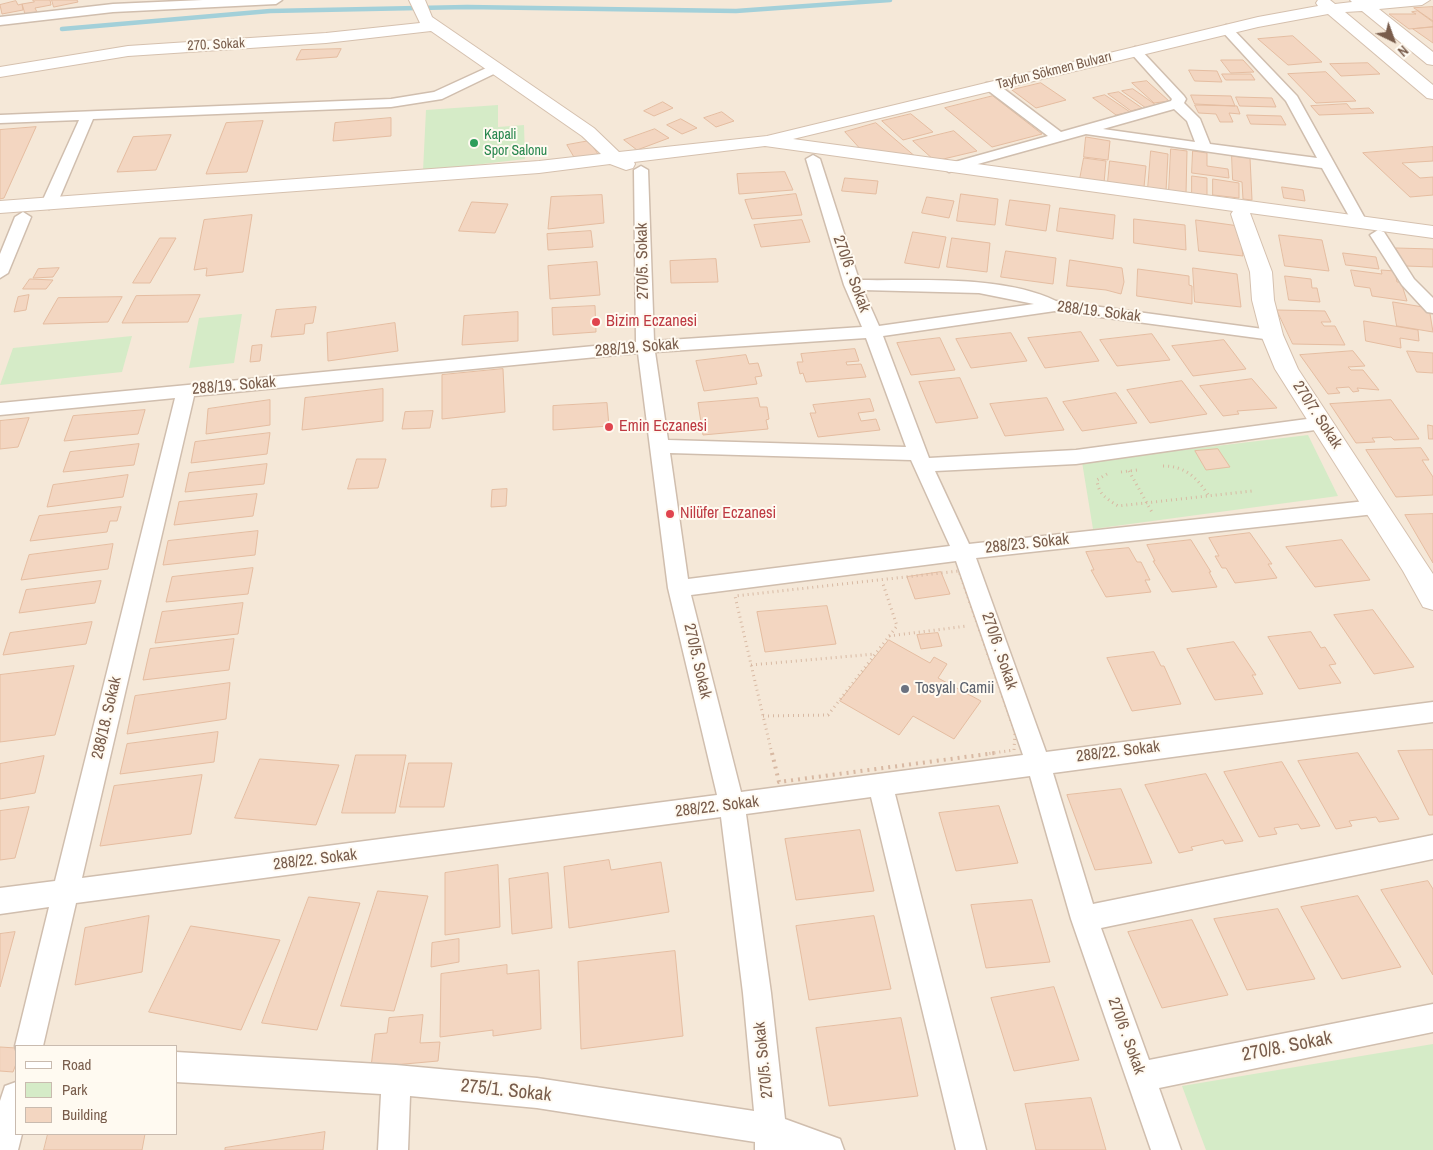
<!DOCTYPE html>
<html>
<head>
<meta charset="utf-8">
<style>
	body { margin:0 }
	#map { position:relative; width:1433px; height:1150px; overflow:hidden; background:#fdf6ea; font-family:"Archivo Narrow",sans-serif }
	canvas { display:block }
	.legend { position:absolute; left:15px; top:1045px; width:162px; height:90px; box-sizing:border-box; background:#fffaf1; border:1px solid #c9bbaf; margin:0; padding:6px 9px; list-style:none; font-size:15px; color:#795d4c }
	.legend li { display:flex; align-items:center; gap:10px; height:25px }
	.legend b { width:25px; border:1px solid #c9bbaf }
	.north { position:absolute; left:1368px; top:15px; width:50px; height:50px; -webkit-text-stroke:4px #fffaf1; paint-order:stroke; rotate:138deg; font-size:14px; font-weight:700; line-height:20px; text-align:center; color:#795d4c }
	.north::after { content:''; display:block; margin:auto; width:18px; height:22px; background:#795d4c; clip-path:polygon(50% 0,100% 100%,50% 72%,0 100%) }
</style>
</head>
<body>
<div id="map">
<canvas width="1433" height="1150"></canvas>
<ul class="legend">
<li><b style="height:6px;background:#fff"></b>Road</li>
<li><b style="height:14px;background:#d5ebc7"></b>Park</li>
<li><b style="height:14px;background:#f3d6c1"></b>Building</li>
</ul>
<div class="north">N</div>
</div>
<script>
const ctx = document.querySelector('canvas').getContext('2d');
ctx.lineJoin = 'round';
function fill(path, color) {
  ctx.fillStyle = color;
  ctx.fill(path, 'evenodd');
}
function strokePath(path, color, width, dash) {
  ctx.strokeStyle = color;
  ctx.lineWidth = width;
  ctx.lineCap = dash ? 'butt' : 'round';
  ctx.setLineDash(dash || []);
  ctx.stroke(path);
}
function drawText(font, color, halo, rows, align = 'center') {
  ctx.font = font + ' "Archivo Narrow",sans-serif';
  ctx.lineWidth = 4;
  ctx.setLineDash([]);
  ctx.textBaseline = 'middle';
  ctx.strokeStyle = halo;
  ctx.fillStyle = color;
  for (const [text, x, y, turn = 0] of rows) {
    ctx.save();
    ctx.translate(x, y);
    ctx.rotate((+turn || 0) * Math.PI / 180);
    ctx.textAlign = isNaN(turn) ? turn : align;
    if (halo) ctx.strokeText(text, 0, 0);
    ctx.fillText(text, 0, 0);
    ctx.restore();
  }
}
const residential = new Path2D(`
	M 0,0 L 1433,0 L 1433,1150 L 0,1150 ZM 16,1046 L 176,1046 L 176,1134 L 16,1134 Z`);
const green = new Path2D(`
	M 498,105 L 498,127 L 524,125 L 525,159 L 423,171 L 426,110 Z
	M 242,314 L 234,363 L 189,368 L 199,318 Z
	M 132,336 L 122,372 L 0,385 L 13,348 Z
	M 1308,435 L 1338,496 L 1093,529 L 1082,462 Z
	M 1433,1044 L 1433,1150 L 1206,1150 L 1182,1086 Z`);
const stream = new Path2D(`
	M 62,29 L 270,11 L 467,7 L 736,11 L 890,0`);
const building = new Path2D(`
	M 33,0 L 50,0 L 51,5 L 35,8 L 37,12 L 25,14 L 22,4 L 34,2 Z
	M 52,0 L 77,0 L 78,2 L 54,7 Z
	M 16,1 L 18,5 L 22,4 L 23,10 L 2,14 L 0,5 Z
	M 1433,7 L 1433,21 L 1414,8 Z
	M 1418,11 L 1433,22 L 1433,27 L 1409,29 L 1389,14 L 1416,14 L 1412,12 Z
	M 1433,27 L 1433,43 L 1413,29 Z
	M 1293,36 L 1322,62 L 1288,65 L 1258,39 Z
	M 341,49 L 337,57 L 296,60 L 301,50 Z
	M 1221,60 L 1243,60 L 1254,72 L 1231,73 Z
	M 1368,63 L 1380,74 L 1341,76 L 1330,64 Z
	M 1189,70 L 1217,71 L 1222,82 L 1195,81 Z
	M 1326,72 L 1356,101 L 1316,103 L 1288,74 Z
	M 1222,74 L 1251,74 L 1255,80 L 1226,80 Z
	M 1147,81 L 1149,83 L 1169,101 L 1154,103 L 1132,83 Z
	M 1041,83 L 1066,100 L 1036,108 L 1012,90 Z
	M 1133,89 L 1156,105 L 1146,108 L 1122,91 Z
	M 1119,92 L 1142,108 L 1131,111 L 1108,94 Z
	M 1105,95 L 1130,112 L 1116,115 L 1093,98 Z
	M 1191,95 L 1231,96 L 1235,106 L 1195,104 Z
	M 993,96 L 1042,134 L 992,147 L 945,108 Z
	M 1236,97 L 1272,98 L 1276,107 L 1240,106 Z
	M 663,102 L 673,108 L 654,116 L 644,111 Z
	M 1347,104 L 1351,109 L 1369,108 L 1374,113 L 1319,115 L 1311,106 Z
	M 1195,105 L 1237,106 L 1240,114 L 1229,113 L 1233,122 L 1220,122 L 1216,114 L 1199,113 Z
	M 722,112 L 734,121 L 716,127 L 704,118 Z
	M 911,114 L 933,132 L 903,140 L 882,121 Z
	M 1247,115 L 1281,116 L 1286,125 L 1251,124 Z
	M 391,118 L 391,136 L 333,141 L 335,123 Z
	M 681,119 L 697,128 L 682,134 L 667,125 Z
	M 263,121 L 247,172 L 206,174 L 226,123 Z
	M 876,123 L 917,158 L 863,152 L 845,132 Z
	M 36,127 L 4,198 L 0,199 L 0,130 Z
	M 655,129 L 669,138 L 637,150 L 624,140 Z
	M 954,131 L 977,151 L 935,161 L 913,141 Z
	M 171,135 L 156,170 L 117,172 L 133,137 Z
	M 1086,137 L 1110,141 L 1108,160 L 1084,157 Z
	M 589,141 L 598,154 L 575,159 L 567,145 Z
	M 1433,147 L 1433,161 L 1402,163 L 1420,178 L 1433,177 L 1433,195 L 1410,197 L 1363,153 Z
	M 1171,149 L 1187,151 L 1186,194 L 1169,191 Z
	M 1151,151 L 1168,154 L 1166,191 L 1148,189 Z
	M 1193,151 L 1207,153 L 1207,166 L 1228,169 L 1229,178 L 1192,173 Z
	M 1232,156 L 1250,158 L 1252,200 L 1243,199 L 1242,182 L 1233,180 Z
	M 1084,158 L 1106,161 L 1104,183 L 1080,179 Z
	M 1110,161 L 1146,166 L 1144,187 L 1108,182 Z
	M 785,172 L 793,190 L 739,194 L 737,174 Z
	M 1192,176 L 1207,178 L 1207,197 L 1192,194 Z
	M 845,178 L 878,181 L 876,194 L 842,191 Z
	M 1213,179 L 1239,183 L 1239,198 L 1213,195 Z
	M 1282,187 L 1303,190 L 1305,201 L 1284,198 Z
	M 796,194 L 802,215 L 752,219 L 745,200 Z
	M 961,194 L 998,199 L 995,225 L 957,221 Z
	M 602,195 L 604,223 L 548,229 L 551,197 Z
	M 927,197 L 954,201 L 949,218 L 922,213 Z
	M 1010,200 L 1050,205 L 1046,231 L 1006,225 Z
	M 472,202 L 508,204 L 495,233 L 459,231 Z
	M 1060,208 L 1115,215 L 1113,239 L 1057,231 Z
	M 252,215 L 243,272 L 206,276 L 207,268 L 194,270 L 204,220 Z
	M 1134,219 L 1185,225 L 1186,250 L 1134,243 Z
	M 802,220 L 810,242 L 761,247 L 754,225 Z
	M 1196,220 L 1239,226 L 1243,256 L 1199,251 Z
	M 591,231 L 593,247 L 548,250 L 547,234 Z
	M 913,232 L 946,237 L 939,268 L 905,263 Z
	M 1279,235 L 1322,240 L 1329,271 L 1285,266 Z
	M 160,238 L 176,238 L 150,283 L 133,283 Z
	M 952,238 L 990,243 L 987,272 L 947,267 Z
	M 1396,248 L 1433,249 L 1433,267 L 1406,266 Z
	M 1006,251 L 1056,258 L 1053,284 L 1001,277 Z
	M 1343,253 L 1376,257 L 1379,269 L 1346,265 Z
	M 716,259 L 718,282 L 671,283 L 670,261 Z
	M 1070,260 L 1122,268 L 1124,282 L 1121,294 L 1106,290 L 1067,286 Z
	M 597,262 L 600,295 L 550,299 L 548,266 Z
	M 59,268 L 53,277 L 33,278 L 38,269 Z
	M 1193,268 L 1237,274 L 1241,307 L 1195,302 Z
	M 1138,269 L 1189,276 L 1189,285 L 1192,286 L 1192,304 L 1137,296 Z
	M 1351,270 L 1382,274 L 1381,270 L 1395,271 L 1397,282 L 1401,282 L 1407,301 L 1372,296 L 1370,288 L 1355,286 Z
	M 1285,276 L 1311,279 L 1312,288 L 1317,288 L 1320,302 L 1289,300 Z
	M 30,279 L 53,280 L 46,289 L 23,289 Z
	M 29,295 L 26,310 L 14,312 L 18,297 Z
	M 200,295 L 188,322 L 122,323 L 136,296 Z
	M 122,297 L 108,322 L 43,324 L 58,298 Z
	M 1393,302 L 1429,308 L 1433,332 L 1397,326 Z
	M 595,306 L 596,332 L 553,335 L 552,308 Z
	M 316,307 L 313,323 L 305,324 L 304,334 L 271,337 L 276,310 Z
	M 1277,310 L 1325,311 L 1331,322 L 1321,322 L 1324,326 L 1335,326 L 1345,345 L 1293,344 Z
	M 518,312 L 518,341 L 462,345 L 464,316 Z
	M 1364,321 L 1418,330 L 1419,341 L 1400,338 L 1401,348 L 1366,341 Z
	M 395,323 L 398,351 L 328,361 L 327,333 Z
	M 1081,332 L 1099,361 L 1045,368 L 1028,338 Z
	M 1011,333 L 1027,361 L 971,368 L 956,339 Z
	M 1152,334 L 1170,360 L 1117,366 L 1100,340 Z
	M 940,338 L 955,370 L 911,375 L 897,343 Z
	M 1224,340 L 1246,369 L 1193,376 L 1172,346 Z
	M 262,345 L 260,361 L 250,362 L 252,346 Z
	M 855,349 L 859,361 L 846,362 L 847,365 L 861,364 L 866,377 L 806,382 L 803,373 L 800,374 L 797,362 L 803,362 L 801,354 Z
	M 1353,351 L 1365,366 L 1348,367 L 1351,370 L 1363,370 L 1379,390 L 1357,388 L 1359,391 L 1353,392 L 1349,387 L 1336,388 L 1340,393 L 1328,394 L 1300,355 Z
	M 1407,351 L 1433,353 L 1433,373 L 1417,372 Z
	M 746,355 L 749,364 L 758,363 L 762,376 L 755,377 L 757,384 L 704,391 L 696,361 Z
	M 503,369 L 505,412 L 442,419 L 442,375 Z
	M 960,378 L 978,418 L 936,423 L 919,382 Z
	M 1252,379 L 1277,408 L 1237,411 L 1239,414 L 1223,416 L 1200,386 Z
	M 1182,381 L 1207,414 L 1150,423 L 1127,390 Z
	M 383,389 L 383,421 L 302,430 L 305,398 Z
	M 1116,393 L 1137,423 L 1082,431 L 1063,402 Z
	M 758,398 L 760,407 L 767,407 L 769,419 L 766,420 L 768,429 L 703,435 L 698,403 Z
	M 1047,398 L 1064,430 L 1005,436 L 990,404 Z
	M 870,399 L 874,411 L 858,413 L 861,421 L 876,419 L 880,430 L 818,437 L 810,413 L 816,413 L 813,405 Z
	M 270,400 L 270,425 L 206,434 L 208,409 Z
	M 1391,400 L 1419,439 L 1394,440 L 1391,437 L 1372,438 L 1375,442 L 1356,443 L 1330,404 Z
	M 607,403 L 609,426 L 553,430 L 553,406 Z
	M 145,410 L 138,434 L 64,441 L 73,416 Z
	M 433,411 L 430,428 L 402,429 L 405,412 Z
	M 29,418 L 18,447 L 0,449 L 0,421 Z
	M 1428,425 L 1433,426 L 1433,439 L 1429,439 Z
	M 270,433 L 267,454 L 191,463 L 195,442 Z
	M 139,444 L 134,465 L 63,472 L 70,452 Z
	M 1421,448 L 1429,460 L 1422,460 L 1433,477 L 1433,495 L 1396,497 L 1366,450 Z
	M 1218,449 L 1230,467 L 1206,470 L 1195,451 Z
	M 357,459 L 386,459 L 378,488 L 348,489 Z
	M 267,464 L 264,484 L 185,492 L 189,473 Z
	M 128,475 L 123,497 L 47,507 L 53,485 Z
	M 507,489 L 506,506 L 491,507 L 492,490 Z
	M 257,494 L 253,516 L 174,525 L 179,502 Z
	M 121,507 L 117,521 L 110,521 L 107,532 L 30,541 L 39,516 Z
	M 1433,514 L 1433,563 L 1405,515 Z
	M 258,531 L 255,555 L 163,565 L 168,541 Z
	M 1250,533 L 1272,564 L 1268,564 L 1277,578 L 1235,583 L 1226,568 L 1222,568 L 1215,556 L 1219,556 L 1209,538 Z
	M 1191,540 L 1211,572 L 1209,572 L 1217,587 L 1172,592 L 1153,561 L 1155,561 L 1147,545 Z
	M 1342,540 L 1370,580 L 1315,587 L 1286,547 Z
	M 113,544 L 108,569 L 21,580 L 29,555 Z
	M 1129,548 L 1137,562 L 1141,562 L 1150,580 L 1145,580 L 1151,592 L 1106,597 L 1091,570 L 1094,570 L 1086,552 Z
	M 253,568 L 248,594 L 166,602 L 172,577 Z
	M 941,572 L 950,594 L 915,599 L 907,577 Z
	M 101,581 L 95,603 L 19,613 L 26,590 Z
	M 243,603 L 238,634 L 155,643 L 162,612 Z
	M 827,606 L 836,644 L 765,652 L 757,612 Z
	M 1373,610 L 1414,667 L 1374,674 L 1334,615 Z
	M 92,622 L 86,644 L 3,655 L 10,633 Z
	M 1311,632 L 1321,648 L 1325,647 L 1336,664 L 1329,665 L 1341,683 L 1299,689 L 1268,637 Z
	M 938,633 L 942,646 L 921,649 L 917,635 Z
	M 234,639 L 229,670 L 143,680 L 150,649 Z
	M 889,640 L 930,663 L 934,657 L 947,664 L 938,678 L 981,701 L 954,739 L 913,716 L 899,735 L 840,701 Z
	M 1234,642 L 1256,675 L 1252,675 L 1263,694 L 1215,700 L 1187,649 Z
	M 1154,652 L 1161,666 L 1164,666 L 1181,704 L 1132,711 L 1107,658 Z
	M 74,666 L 55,735 L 0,742 L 0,675 Z
	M 230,683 L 226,719 L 127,734 L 135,696 Z
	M 218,732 L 214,762 L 120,774 L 127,744 Z
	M 1433,750 L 1433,815 L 1429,815 L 1398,751 Z
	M 1358,753 L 1399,819 L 1379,822 L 1376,817 L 1349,821 L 1352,826 L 1336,829 L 1298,761 Z
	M 356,755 L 406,755 L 395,813 L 342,813 Z
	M 44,756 L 35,793 L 0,799 L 0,764 Z
	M 260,759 L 339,765 L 316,825 L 235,818 Z
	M 1282,762 L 1320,826 L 1301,829 L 1298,824 L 1274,828 L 1277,834 L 1259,837 L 1224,772 Z
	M 409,763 L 452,763 L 444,807 L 400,807 Z
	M 1206,774 L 1243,841 L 1225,844 L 1223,840 L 1191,847 L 1193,850 L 1179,853 L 1145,785 Z
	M 202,775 L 191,834 L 100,846 L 114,786 Z
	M 1121,789 L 1152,863 L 1095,870 L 1067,795 Z
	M 999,806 L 1018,863 L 956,871 L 939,813 Z
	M 29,807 L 15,858 L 0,860 L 0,811 Z
	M 860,830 L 874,891 L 796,900 L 785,839 Z
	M 609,860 L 611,870 L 661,862 L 669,912 L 569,928 L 564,867 Z
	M 498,865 L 500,927 L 445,935 L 445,873 Z
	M 548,873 L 552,928 L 512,934 L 509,879 Z
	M 1428,881 L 1433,889 L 1433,975 L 1381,890 Z
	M 378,891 L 428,896 L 394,1011 L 341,1006 Z
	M 1358,896 L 1401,967 L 1342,979 L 1301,907 Z
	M 309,897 L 360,903 L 317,1030 L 262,1023 Z
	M 1032,900 L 1050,962 L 986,968 L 971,905 Z
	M 1278,909 L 1315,979 L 1247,990 L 1214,919 Z
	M 149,916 L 142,972 L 75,985 L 85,928 Z
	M 874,916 L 891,989 L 809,1000 L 796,926 Z
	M 1192,920 L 1228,995 L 1162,1008 L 1128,932 Z
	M 191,926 L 280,940 L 241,1030 L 149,1012 Z
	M 15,932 L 0,987 L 0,934 Z
	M 459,939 L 459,962 L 431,967 L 432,943 Z
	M 675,951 L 683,1036 L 581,1049 L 578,962 Z
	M 507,965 L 507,974 L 539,970 L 541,1029 L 493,1036 L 493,1030 L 440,1037 L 441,974 Z
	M 1054,987 L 1079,1060 L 1014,1071 L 991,998 Z
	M 423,1015 L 420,1043 L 440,1042 L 438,1061 L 371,1067 L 375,1034 L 387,1033 L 389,1018 Z
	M 901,1018 L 918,1096 L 829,1106 L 816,1028 Z
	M 0,1047 L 16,1048 L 16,1064 L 13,1072 L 0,1071 Z
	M 1091,1098 L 1106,1150 L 1036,1150 L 1025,1104 Z
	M 325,1132 L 323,1150 L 225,1150 L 225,1148 Z
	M 48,1134 L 145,1134 L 142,1150 L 44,1150 Z`);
const pathFar1 = new Path2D(`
	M 1163,466 C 1186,466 1197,478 1209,496
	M 1129,471 L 1153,514
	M 1121,472 L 1137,470
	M 1107,474 L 1097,480 C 1098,494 1107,499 1118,506 L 1252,491
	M 889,636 L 967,626
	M 751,665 L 875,654
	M 763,716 L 828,715 L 897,626 L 882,581
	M 772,754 L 735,596 L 959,571 L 1015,732 L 1014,750 L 986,754`);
const path = new Path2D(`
	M 772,753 L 779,782 L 995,753`);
const street = new Path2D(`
	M 203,0 L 282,0 L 276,4 L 113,12 L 0,25 L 0,17 L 113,4 Z
	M 1226,25 L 1230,26 L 1297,96 L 1367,222 L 1364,225 L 1354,225 L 1322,168 L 1086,134 L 949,172 L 942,168 L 944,165 L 1048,136 L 986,89 L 984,86 L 986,83 L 996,83 L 1061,132 L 1171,101 L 1172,99 L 1129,51 L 1135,47 L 1139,48 L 1184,96 L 1186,99 L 1184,103 L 1200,119 L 1210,144 L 1317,158 L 1286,101 L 1220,29 ZM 1174,109 L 1187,121 L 1195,142 L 1103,129 Z
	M 495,64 L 500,65 L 501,68 L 500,71 L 442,99 L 391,107 L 93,119 L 57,204 L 49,209 L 41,204 L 79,120 L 0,123 L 0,115 L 391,99 L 434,92 Z
	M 813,155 L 820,159 L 859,280 C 918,281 1003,275 1056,301 L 1278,331 L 1281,335 L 1278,339 L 1272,340 L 1055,311 L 883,336 L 929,458 L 1076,450 L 1322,417 L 1329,419 L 1331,423 L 1329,427 L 1322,429 L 1076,464 L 935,471 L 969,544 L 1375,500 L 1382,502 L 1385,507 L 1382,512 L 1375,514 L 976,558 L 1046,752 L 1433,702 L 1433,722 L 1053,773 L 1093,904 L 1433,835 L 1433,859 L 1101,928 L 1149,1060 L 1433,1004 L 1433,1032 L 1159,1088 L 1181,1150 L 1151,1150 L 1071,919 L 1030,776 L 895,794 L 986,1150 L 956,1150 L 871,797 L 746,814 L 771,993 L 785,1119 L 840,1139 L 844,1150 L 755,1150 L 755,1142 L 537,1108 L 410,1096 L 408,1150 L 378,1150 L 381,1094 L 176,1082 L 176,1052 L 396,1065 L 537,1078 L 754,1111 L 743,993 L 721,817 L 76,903 L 43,1046 L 16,1046 L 16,1050 L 15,1046 L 49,907 L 0,914 L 0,888 L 55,881 L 175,398 L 0,415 L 0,403 L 636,342 L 634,170 L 641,166 L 648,170 L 654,341 L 862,327 L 844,285 L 806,159 ZM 863,290 L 979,293 L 1034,304 L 879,326 ZM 866,338 L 906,447 L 668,440 L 655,352 ZM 638,353 L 668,588 L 717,795 L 82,878 L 194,396 ZM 670,453 L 911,460 L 950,546 L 688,579 ZM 956,561 L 1023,755 L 741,792 L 691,595 Z
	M 23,212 L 31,217 L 8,273 L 0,278 L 0,254 L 15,217 Z
	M 1378,230 L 1384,232 L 1414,279 L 1433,298 L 1433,313 L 1427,312 L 1402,285 L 1370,235 Z
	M 16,1082 L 16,1134 L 22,1134 L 18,1150 L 0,1150 L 0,1101 L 5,1086 Z`);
const secondary = new Path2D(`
	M 409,0 L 425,0 L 432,17 L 594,128 L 619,152 L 767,136 L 1258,17 L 1318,6 L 1316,3 L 1318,0 L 1330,0 L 1335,4 L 1352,2 L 1350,0 L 1430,0 L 1422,5 L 1379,9 L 1433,52 L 1433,65 L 1427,64 L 1362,11 L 1345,12 L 1433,85 L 1433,99 L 1427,98 L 1328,14 L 1258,27 L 793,139 L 1433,226 L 1433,238 L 1250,213 L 1272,272 L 1274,300 L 1283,335 L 1298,369 L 1433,574 L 1433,610 L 1423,607 L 1403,571 L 1275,369 L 1261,335 L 1252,300 L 1250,272 L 1231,214 L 1233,211 L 765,146 L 634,162 L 635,164 L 633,168 L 626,170 L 610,164 L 539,173 L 0,213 L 0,201 L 539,161 L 601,154 L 582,136 L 431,31 L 326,43 L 128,56 L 0,77 L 0,67 L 128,46 L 326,33 L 420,23 Z`);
const markers = [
	[474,143,5,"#2e9e5b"],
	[596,322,5,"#e0444e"],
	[609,427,5,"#e0444e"],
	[670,514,5,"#e0444e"],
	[905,689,5,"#6b7280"]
];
const farStreetnames = [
	["270. Sokak",216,45,-3],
	["Tayfun Sökmen Bulvarı",1054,71,-14]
];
const farLeisurenames = [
	["Kapali",484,135],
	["Spor Salonu",484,151]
];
const streetNames = [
	["270/5. Sokak",643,261,-91],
	["270/6 . Sokak",851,274,70],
	["288/19. Sokak",1099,312,7],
	["288/19. Sokak",637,348,-5],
	["288/19. Sokak",234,386,-5],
	["270/7. Sokak",1317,415,57],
	["288/23. Sokak",1027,544,-6],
	["270/6 . Sokak",999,651,71],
	["270/5. Sokak",697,661,77],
	["288/18. Sokak",107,718,-77],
	["288/22. Sokak",1118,752,-7],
	["288/22. Sokak",717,807,-7],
	["288/22. Sokak",315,860,-7],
	["270/6 . Sokak",1126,1036,70],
	["270/5. Sokak",764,1060,-96]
];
const healthNames = [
	["Bizim Eczanesi",606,322],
	["Emin Eczanesi",619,427],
	["Nilüfer Eczanesi",680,514]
];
const worshipNames = [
	["Tosyalı Camii",915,689]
];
const nearStreetnames = [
	["270/8. Sokak",1287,1047,-11],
	["275/1. Sokak",506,1091,6]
];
fill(residential, '#f5e8d8');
fill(green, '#d5ebc7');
strokePath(stream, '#a3d0d9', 4.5);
fill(building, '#f3d6c1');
strokePath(building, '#e5bda1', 1);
strokePath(street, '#d0beae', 3);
strokePath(secondary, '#d5c0ae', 2);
strokePath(pathFar1, '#d8b9a3', 3, [1, 4]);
strokePath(path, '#d8b9a3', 4, [2, 5]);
fill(street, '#fff');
fill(secondary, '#fff');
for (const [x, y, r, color] of markers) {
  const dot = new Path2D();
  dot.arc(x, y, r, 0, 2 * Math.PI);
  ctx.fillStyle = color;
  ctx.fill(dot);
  strokePath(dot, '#fffaf1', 2);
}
drawText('14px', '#795d4c', '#fffaf1', farStreetnames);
drawText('14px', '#27864d', '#fffaf1', farLeisurenames, 'left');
drawText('16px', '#795d4c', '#fffaf1', streetNames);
drawText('16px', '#be3a42', '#fffaf1', healthNames, 'left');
drawText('16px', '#5b616d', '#fffaf1', worshipNames, 'left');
drawText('19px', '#795d4c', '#fffaf1', nearStreetnames);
</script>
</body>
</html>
